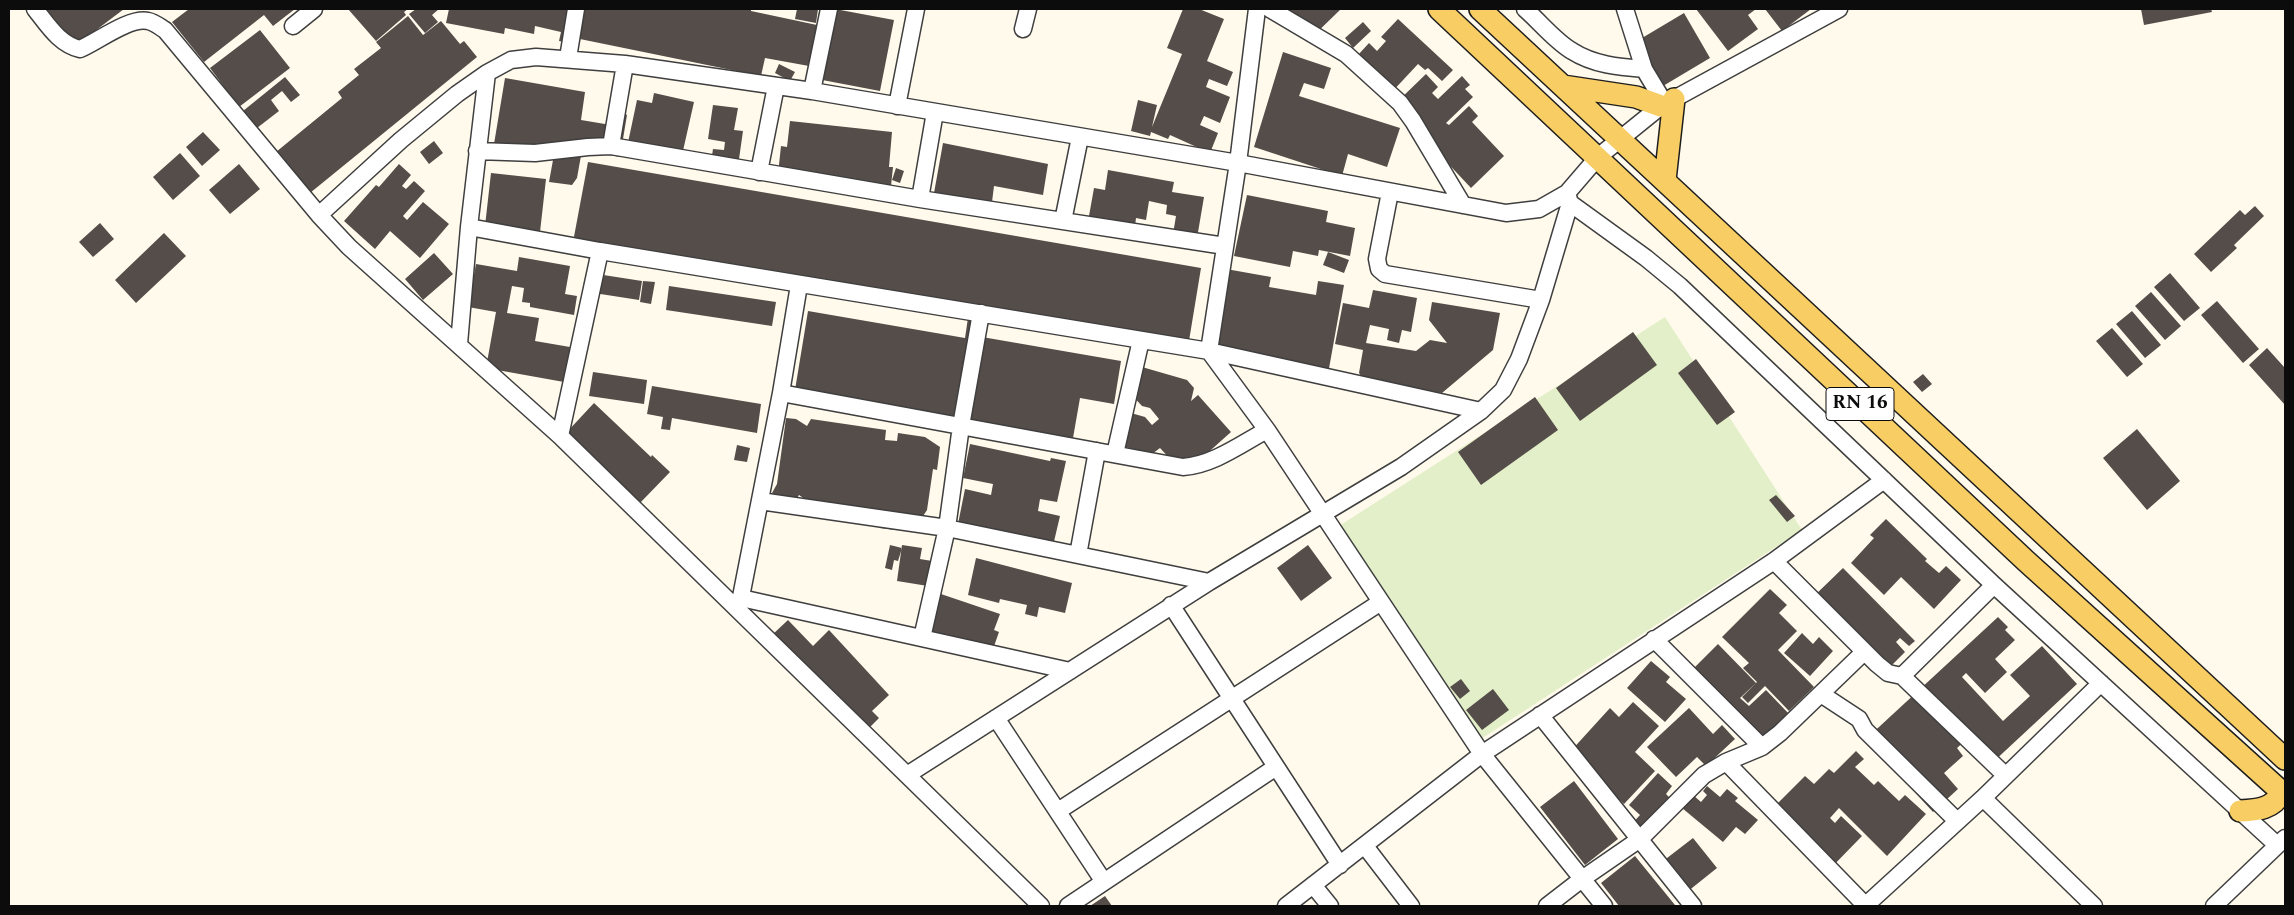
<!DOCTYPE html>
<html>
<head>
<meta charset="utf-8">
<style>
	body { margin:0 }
	#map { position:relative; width:2294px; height:915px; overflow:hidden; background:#fffaec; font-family:Spectral,serif }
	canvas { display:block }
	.frame { position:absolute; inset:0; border:10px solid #0c0c0c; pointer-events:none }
</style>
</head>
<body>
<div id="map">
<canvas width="2294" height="915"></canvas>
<div class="frame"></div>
</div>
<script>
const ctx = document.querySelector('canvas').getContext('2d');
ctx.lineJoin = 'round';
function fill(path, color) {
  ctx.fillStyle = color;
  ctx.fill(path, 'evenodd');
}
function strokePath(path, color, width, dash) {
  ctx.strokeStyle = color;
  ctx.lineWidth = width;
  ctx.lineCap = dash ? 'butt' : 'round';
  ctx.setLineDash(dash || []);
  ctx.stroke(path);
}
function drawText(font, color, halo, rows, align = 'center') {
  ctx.font = font + ' Spectral,serif';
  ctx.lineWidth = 5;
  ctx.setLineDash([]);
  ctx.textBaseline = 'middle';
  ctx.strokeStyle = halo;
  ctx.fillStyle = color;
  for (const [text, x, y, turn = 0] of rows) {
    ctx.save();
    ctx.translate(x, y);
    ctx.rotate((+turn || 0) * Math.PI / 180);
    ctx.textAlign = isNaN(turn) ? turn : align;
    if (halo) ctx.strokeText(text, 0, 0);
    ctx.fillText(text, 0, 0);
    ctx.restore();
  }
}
const pitch = new Path2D(`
	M 1665,317 L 1802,530 L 1478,741 L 1339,526 Z`);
const building = new Path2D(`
	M 46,9 L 124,9 L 75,46 Z
	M 189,9 L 295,9 L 273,26 L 264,15 L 204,62 L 172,22 Z
	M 348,9 L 408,9 L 404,12 L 406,15 L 376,41 Z
	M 416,9 L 439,9 L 432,15 L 438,22 L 425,33 L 409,14 Z
	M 449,9 L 751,9 L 751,11 L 817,25 L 809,66 L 765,58 L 761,76 L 575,38 L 570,43 L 559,41 L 561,32 L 535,26 L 534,34 L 505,28 L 504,34 L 446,23 Z
	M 797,9 L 818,9 L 816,23 L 795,19 Z
	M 835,9 L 894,20 L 880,91 L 817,79 Z
	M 1183,9 L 1199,9 L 1224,19 L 1207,61 L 1233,72 L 1227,86 L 1209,79 L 1206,87 L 1230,97 L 1220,123 L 1204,116 L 1200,125 L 1218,133 L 1210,153 L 1170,135 L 1168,139 L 1151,132 L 1150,136 L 1131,131 L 1138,100 L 1157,105 L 1152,127 L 1182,54 L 1167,48 Z
	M 1278,9 L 1341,9 L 1309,40 Z
	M 1696,9 L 1756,9 L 1748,15 L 1758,29 L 1728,51 Z
	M 1765,9 L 1811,9 L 1782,31 Z
	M 2141,9 L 2211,9 L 2212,12 L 2144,25 Z
	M 1684,13 L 1710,58 L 1663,86 L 1637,41 Z
	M 408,16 L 423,35 L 441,21 L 460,44 L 464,41 L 477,57 L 310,193 L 276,152 L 342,98 L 338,92 L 359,75 L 354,69 L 381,48 L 376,42 Z
	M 1398,19 L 1453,70 L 1442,81 L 1428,68 L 1425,70 L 1418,64 L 1390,94 L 1358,55 L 1369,43 L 1377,51 L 1386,41 L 1381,37 Z
	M 1363,22 L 1371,31 L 1353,48 L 1345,38 Z
	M 260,30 L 290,68 L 239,107 L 210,68 Z
	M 1283,52 L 1331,68 L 1324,89 L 1304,83 L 1299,96 L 1400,128 L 1387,167 L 1348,154 L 1342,176 L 1254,147 Z
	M 779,64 L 795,72 L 790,81 L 775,73 Z
	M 1426,74 L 1438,87 L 1432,93 L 1438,99 L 1462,76 L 1470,85 L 1465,89 L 1473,97 L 1446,123 L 1449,125 L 1469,106 L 1478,116 L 1472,122 L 1504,156 L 1471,188 L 1427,141 L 1396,103 Z
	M 285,77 L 300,95 L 291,102 L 282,91 L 271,100 L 279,111 L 257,128 L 243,111 Z
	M 505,78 L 585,92 L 581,120 L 611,125 L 621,111 L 627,115 L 620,157 L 582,150 L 577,178 L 572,185 L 549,182 L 553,160 L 493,150 Z
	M 654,93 L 694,102 L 680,164 L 626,152 L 637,100 L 652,103 Z
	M 713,105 L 738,108 L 734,130 L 743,131 L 738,166 L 711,162 L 713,149 L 724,150 L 725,142 L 708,139 Z
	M 790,121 L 892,132 L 889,167 L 893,167 L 891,186 L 778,174 L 781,146 L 787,147 Z
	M 203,132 L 220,150 L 202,166 L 186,147 Z
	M 434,141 L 443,153 L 429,164 L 420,152 Z
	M 943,143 L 1048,164 L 1043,195 L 994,186 L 992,202 L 934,193 Z
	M 180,153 L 200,176 L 173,200 L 153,177 Z
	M 588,162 L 1201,268 L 1188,347 L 987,313 L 982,337 L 1121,361 L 1114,404 L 1080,398 L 1073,438 L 795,390 L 808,311 L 965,338 L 969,311 L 573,242 Z
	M 239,164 L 260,189 L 230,214 L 209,190 Z
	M 399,164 L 411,175 L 402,186 L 406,189 L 414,181 L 425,191 L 403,216 L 407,220 L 423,202 L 449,224 L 420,258 L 390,231 L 375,249 L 344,221 L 376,185 L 379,187 Z
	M 896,168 L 904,171 L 900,183 L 892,180 Z
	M 1108,170 L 1174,182 L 1172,192 L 1204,197 L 1196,244 L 1172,240 L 1176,216 L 1166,214 L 1167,205 L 1149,201 L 1146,220 L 1136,218 L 1135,226 L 1087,227 L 1094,188 L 1105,190 Z
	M 491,173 L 546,179 L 540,232 L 485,226 Z
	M 1247,195 L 1328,211 L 1326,222 L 1355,228 L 1350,256 L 1319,250 L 1318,256 L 1293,251 L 1290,267 L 1234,256 Z
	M 2255,206 L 2264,216 L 2234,245 L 2237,248 L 2211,272 L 2194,254 L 2240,210 L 2245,215 Z
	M 100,223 L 114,239 L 93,257 L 79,242 Z
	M 164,233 L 186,256 L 136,303 L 115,280 Z
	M 1328,252 L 1349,260 L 1344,273 L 1323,265 Z
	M 434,253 L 453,274 L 423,300 L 405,279 Z
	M 519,257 L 570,266 L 565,294 L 577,296 L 574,315 L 530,307 L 530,303 L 522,302 L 524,288 L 512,286 L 507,313 L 539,318 L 535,341 L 570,347 L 564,382 L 486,368 L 496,312 L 468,307 L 476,264 L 517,271 Z
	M 1226,269 L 1271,277 L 1269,287 L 1316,295 L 1318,281 L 1344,285 L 1328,374 L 1212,353 Z
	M 2170,273 L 2200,308 L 2184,321 L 2154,287 Z
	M 597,274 L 642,281 L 639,300 L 594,293 Z
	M 643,281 L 655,282 L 651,304 L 640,302 Z
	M 669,286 L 776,302 L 772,326 L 666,310 Z
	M 1373,290 L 1417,298 L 1411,332 L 1402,330 L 1399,343 L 1387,340 L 1389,329 L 1370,325 L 1366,343 L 1416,351 L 1430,340 L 1447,343 L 1429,320 L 1432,302 L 1500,313 L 1493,350 L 1442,393 L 1364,380 L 1359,373 L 1363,350 L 1335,344 L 1343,303 L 1369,308 Z
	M 2151,292 L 2181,326 L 2165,340 L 2135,306 Z
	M 2217,301 L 2259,349 L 2243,363 L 2201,315 Z
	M 2132,311 L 2161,345 L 2145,358 L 2116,324 Z
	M 2112,328 L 2143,364 L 2127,377 L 2096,341 Z
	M 1633,332 L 1657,365 L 1580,421 L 1556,388 Z
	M 2267,348 L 2285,368 L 2285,405 L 2249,365 Z
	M 1696,359 L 1735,412 L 1717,425 L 1678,373 Z
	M 1135,365 L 1187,380 L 1194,388 L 1191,401 L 1198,395 L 1231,432 L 1184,474 L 1160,448 L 1152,454 L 1122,446 L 1131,413 L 1145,417 L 1152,425 L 1159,419 L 1150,408 L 1142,406 L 1128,391 Z
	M 593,372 L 647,380 L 644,404 L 589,396 Z
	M 1923,374 L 1932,384 L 1922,392 L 1913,382 Z
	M 652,386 L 761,404 L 757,433 L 672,418 L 670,430 L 661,429 L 663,417 L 647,414 Z
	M 1535,397 L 1558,430 L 1481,485 L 1458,452 Z
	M 594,403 L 651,457 L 652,455 L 670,472 L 640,503 L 566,433 Z
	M 786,418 L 796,419 L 807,426 L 811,419 L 886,430 L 885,440 L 897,441 L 898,433 L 925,437 L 940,447 L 937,470 L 933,469 L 927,510 L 918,524 L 904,517 L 896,530 L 880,528 L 871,522 L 813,505 L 799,495 L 796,500 L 781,498 L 772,493 L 777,484 Z
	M 2137,429 L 2180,481 L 2147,510 L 2103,458 Z
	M 970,444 L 1050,461 L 1051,458 L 1066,461 L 1057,502 L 1040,499 L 1038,511 L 1060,516 L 1052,550 L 957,529 L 965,489 L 991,495 L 993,484 L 963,478 Z
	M 737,445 L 750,448 L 747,462 L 734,460 Z
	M 1776,495 L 1795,516 L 1787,522 L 1769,500 Z
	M 1886,519 L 1927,559 L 1925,561 L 1939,573 L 1946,566 L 1961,580 L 1934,609 L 1901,577 L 1884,595 L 1851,563 L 1874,538 L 1870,535 Z
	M 890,545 L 902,548 L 898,561 L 894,560 L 892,570 L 885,568 Z
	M 902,545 L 922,548 L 920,559 L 932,561 L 928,586 L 897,581 Z
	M 1308,545 L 1332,578 L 1301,601 L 1277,568 Z
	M 976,558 L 1072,583 L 1065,613 L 1039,607 L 1037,617 L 1025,614 L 1027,605 L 1000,599 L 999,603 L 968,595 Z
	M 1843,568 L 1915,641 L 1909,646 L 1900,638 L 1896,642 L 1905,652 L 1886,671 L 1812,598 Z
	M 1770,589 L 1787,605 L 1779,613 L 1797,631 L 1778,650 L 1814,687 L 1789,711 L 1765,686 L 1748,703 L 1742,697 L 1757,682 L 1743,668 L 1749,663 L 1722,637 Z
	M 938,593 L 1000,614 L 994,630 L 999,632 L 993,649 L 962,638 L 960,645 L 925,632 Z
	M 1998,617 L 2008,627 L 2005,630 L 2015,640 L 1995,659 L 2007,672 L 1985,693 L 1966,673 L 1962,677 L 2003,721 L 2030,696 L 2010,675 L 2042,646 L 2077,684 L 1991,764 L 1967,739 L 1957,748 L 1963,756 L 1944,773 L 1958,789 L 1933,812 L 1866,739 Z
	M 788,620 L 813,646 L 829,630 L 889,695 L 872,711 L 879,718 L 865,732 L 772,635 Z
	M 1802,633 L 1813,644 L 1819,637 L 1833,651 L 1810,676 L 1784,653 Z
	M 1718,644 L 1756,683 L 1740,698 L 1749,706 L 1766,690 L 1790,715 L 1757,748 L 1686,676 Z
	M 1651,661 L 1670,677 L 1666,682 L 1686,699 L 1665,722 L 1627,688 Z
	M 1461,679 L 1470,691 L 1460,699 L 1450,687 Z
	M 1493,689 L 1509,710 L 1482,730 L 1466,710 Z
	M 1633,702 L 1659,726 L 1635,752 L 1655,771 L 1624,804 L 1569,753 L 1610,708 L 1619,717 Z
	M 1689,708 L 1713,734 L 1722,725 L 1735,739 L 1706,766 L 1697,757 L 1676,777 L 1647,747 Z
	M 1856,751 L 1864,759 L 1855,767 L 1874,785 L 1878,781 L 1899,801 L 1905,795 L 1926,814 L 1887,856 L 1839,808 L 1830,818 L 1835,823 L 1841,816 L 1862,836 L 1827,872 L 1767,814 L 1805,776 L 1814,784 L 1829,769 L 1834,773 Z
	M 1658,773 L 1672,786 L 1666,794 L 1673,801 L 1640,837 L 1629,827 L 1640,815 L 1629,805 Z
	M 1574,781 L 1618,839 L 1585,865 L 1540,807 Z
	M 1707,786 L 1720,797 L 1727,789 L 1738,798 L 1735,801 L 1758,820 L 1745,834 L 1736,827 L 1723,842 L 1682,808 L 1693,795 L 1701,802 L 1707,795 L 1703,791 Z
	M 1693,838 L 1717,868 L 1682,896 L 1658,865 Z
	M 1635,856 L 1675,905 L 1674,906 L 1619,906 L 1601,883 Z
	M 1105,896 L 1112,906 L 1090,906 Z`);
const minor = new Path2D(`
	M 35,9 C 48,25 59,44 80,49 C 97,42 129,17 148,21 C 154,22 160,27 165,30 L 319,215 L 349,247 L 560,436 L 1041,906
	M 1257,9 L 1238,163 L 1209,351 L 1267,430 L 1482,754 L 1604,906
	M 1270,9 L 1346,54 L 1400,103 L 1413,121 L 1463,205
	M 1525,9 C 1540,22 1555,41 1572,51 C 1594,65 1619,67 1644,69
	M 1625,9 L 1644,69 L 1665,104
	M 293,26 L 314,9
	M 1023,29 L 1028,9
	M 568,58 L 576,9
	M 487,73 L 469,227 L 600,251
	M 812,91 L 829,9
	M 897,106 L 916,9
	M 611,146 L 625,64
	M 477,151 L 535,153 L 588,147 L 611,146 L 920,199 L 1225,246
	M 759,172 L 776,86
	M 1390,192 L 1377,259 L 1379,269 L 1385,274 L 1541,300
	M 1567,193 L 1570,203 L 1646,258 L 1680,286 L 1994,585 L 2277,845
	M 920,199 L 935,112
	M 319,215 L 401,140 L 457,94 L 487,73 L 511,60 L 536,57 L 625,64 L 812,91 L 1238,163 L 1506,213 L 1539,209 L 1567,193 L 1598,157 L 1661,106 L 1839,9
	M 1063,221 L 1080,137
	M 459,344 L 469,227
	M 781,393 L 1183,467 C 1213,465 1241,444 1267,430
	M 560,436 L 600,251 L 1209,351 L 1481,411
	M 1115,454 L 1141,340
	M 760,501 L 947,528 L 1209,582
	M 1078,555 L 1097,451
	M 1774,561 L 1877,664 L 1888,673 L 1902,676 L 2005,775
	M 741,598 L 1070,671
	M 1171,605 L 1340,865
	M 739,607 L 781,393 L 799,285
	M 922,638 L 947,528 L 961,426 L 981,313
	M 1902,676 L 1994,585
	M 1821,694 L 1859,719 L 1865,730 L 1957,821
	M 1540,715 L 1693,906
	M 996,718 L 1104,882
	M 1762,747 L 1780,733 L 1864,652
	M 1726,762 L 1866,906
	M 907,775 L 1209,582 L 1401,467 L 1481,411 L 1503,390 L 1519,359 L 1541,300 L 1570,203
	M 1983,798 L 2094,906
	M 1058,811 L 1381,602
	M 1365,846 L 1411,906
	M 1313,885 L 1330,906
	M 1068,906 L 1276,767
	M 1286,906 L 1482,754 L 1774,561 L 1884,480
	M 1547,906 L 1582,879 L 1640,839 L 1704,775 L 1726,762 L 1762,747 L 1654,639
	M 1865,906 L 1983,798 L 2101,683
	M 2214,906 L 2285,838`);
const major = new Path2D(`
	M 1439,9 L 2026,561 L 2285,795
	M 1480,9 L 2285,759
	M 1563,86 L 1636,97 L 1661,106
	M 1665,180 L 1674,99
	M 2240,811 C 2258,810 2273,809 2282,792`);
const shields = [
	[1860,404,68]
];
const shieldNames = [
	["RN 16",1860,404]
];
fill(pitch, '#e3efc8');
fill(building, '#554d49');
strokePath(minor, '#3f3f3f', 19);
strokePath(major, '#1d1d1d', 24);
strokePath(minor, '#fff', 16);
strokePath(major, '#f7cd64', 21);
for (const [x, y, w] of shields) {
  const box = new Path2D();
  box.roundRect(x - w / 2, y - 16.5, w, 33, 4);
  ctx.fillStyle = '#fff';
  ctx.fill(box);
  strokePath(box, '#0c0c0c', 1);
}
drawText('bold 19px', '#0c0c0c', null, shieldNames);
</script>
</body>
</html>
